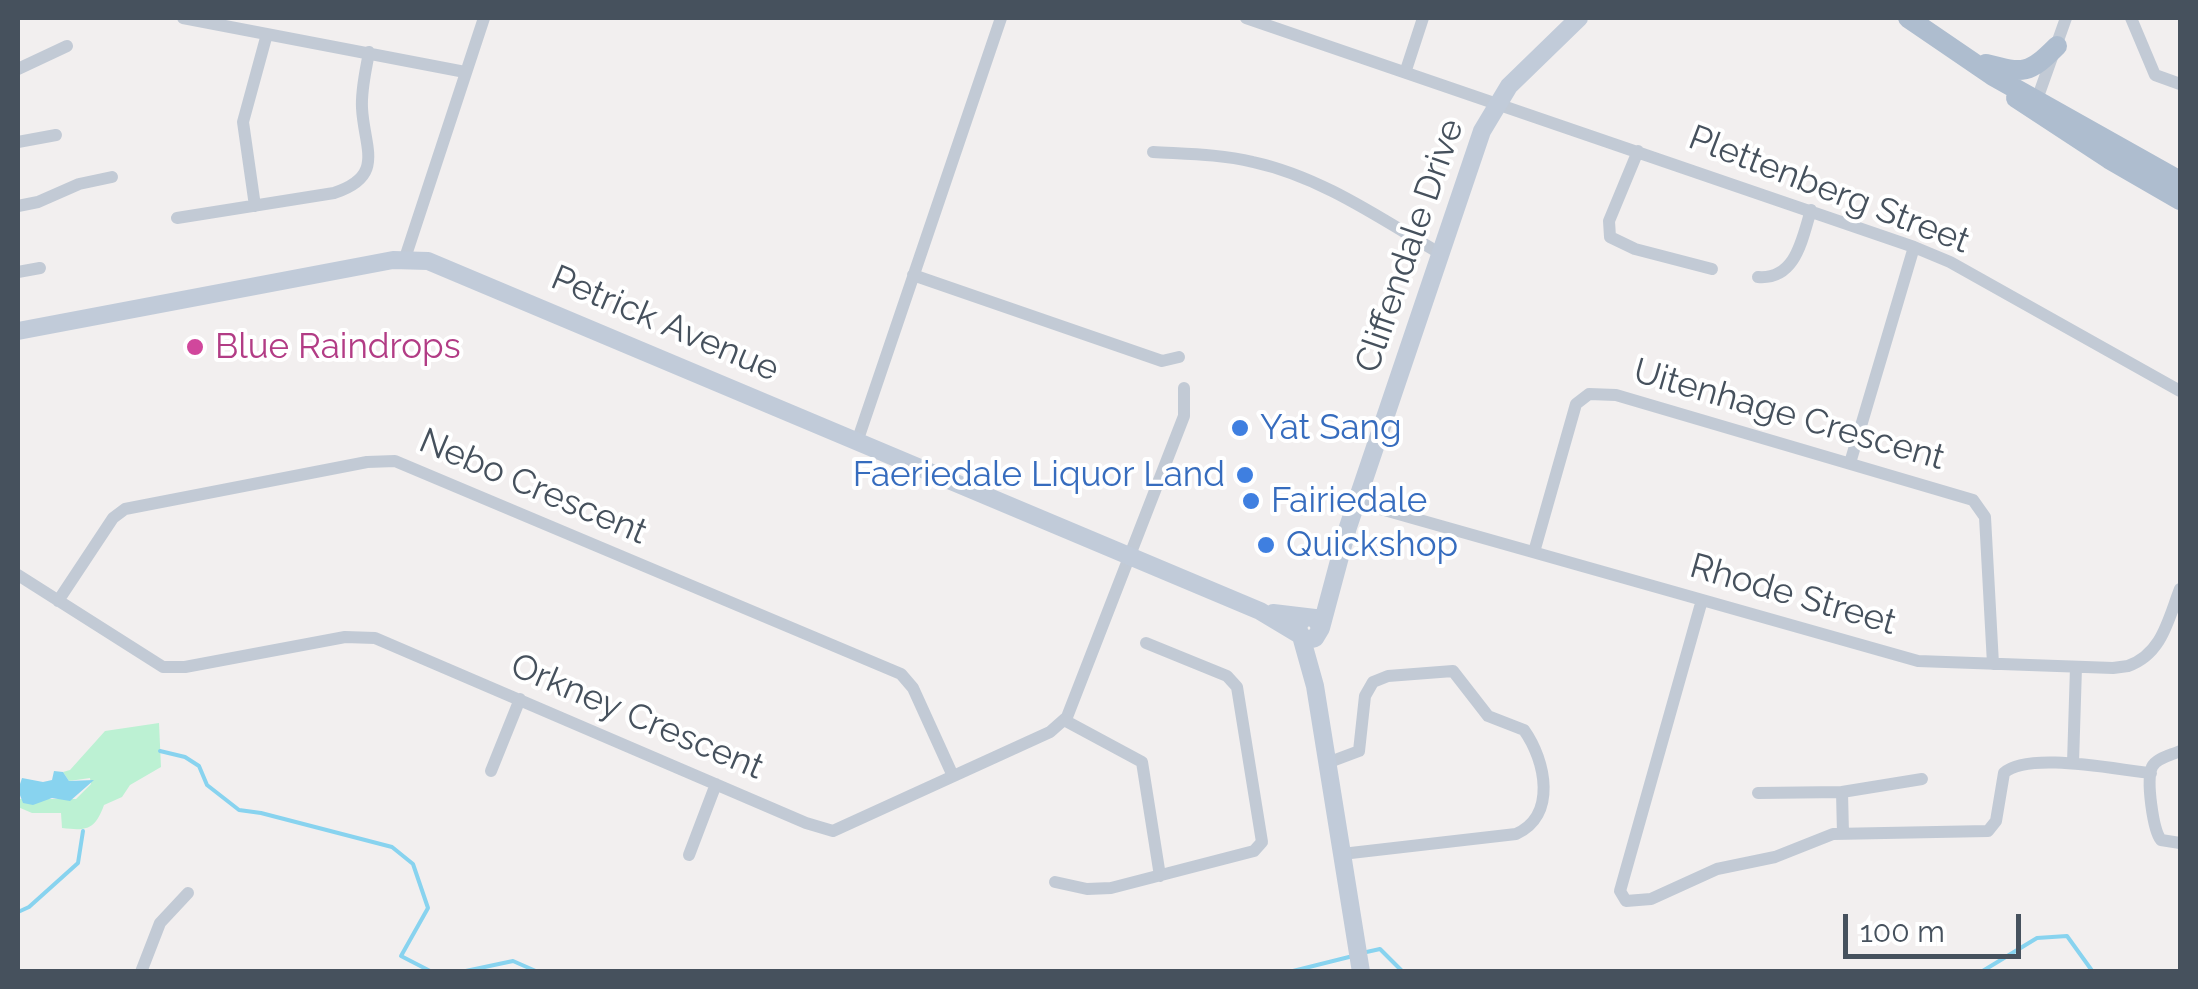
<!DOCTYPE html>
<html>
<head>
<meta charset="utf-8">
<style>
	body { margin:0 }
	#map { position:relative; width:2198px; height:989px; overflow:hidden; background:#f2efef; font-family:Raleway,sans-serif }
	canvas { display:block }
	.frame { position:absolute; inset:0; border:20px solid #46515d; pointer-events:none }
	.scale { position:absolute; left:1843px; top:914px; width:178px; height:45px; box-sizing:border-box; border:5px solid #46515d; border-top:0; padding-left:12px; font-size:30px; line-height:35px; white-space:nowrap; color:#46515d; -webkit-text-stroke:8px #fff; paint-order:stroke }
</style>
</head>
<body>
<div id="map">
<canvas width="2198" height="989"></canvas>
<div class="frame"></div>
<div class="scale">100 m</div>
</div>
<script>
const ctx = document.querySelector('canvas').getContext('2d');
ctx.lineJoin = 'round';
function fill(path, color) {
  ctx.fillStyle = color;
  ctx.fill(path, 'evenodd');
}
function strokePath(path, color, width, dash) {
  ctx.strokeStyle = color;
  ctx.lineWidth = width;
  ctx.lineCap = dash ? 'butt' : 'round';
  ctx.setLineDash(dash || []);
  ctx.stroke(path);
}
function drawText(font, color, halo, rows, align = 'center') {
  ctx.font = font + ' Raleway,sans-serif';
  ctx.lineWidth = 8;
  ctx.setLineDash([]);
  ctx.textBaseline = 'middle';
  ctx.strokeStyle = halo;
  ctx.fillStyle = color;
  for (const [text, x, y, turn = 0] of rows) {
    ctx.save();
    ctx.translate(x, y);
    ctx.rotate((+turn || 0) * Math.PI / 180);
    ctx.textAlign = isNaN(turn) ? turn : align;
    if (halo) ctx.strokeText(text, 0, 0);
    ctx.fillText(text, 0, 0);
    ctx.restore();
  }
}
const green = new Path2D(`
	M 159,723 L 161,767 L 130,785 L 122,797 L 104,805 C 95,830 87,831 62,828 L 61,813 L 32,813 L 18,807 L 18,790 L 19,799 L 76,799 L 91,784 L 90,778 L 69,781 L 63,772 L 70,770 L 105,731 Z`);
const water = new Path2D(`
	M 54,771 L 63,772 L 69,781 L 94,780 L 70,801 L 52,798 L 33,805 L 23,803 L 18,790 L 22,778 L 43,782 L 52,780 Z`);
const stream = new Path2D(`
	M 160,751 L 185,757 L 199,766 L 207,785 L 239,810 L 261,813 L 392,847 L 413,864 L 428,908 L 401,956 L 432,972
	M 18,912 L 29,907 L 78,863 L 83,831
	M 1362,953 L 1380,949 L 1403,972
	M 461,972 L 513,961 L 538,972
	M 1289,972 L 1353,956
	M 1981,972 L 2037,938 L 2067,936 L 2093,972`);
const street = new Path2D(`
	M 183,18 L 465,72
	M 1246,18 L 1914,247 L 1950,262 L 2180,391
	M 2131,18 L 2155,75 L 2180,84
	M 18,69 L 67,46
	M 1406,70 L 1423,18
	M 2035,105 L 2066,18
	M 18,142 L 56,135
	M 1638,151 L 1609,221 L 1610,237 L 1635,249 L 1712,269
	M 1153,152 C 1186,154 1220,154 1253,162 C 1322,177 1381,219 1441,254
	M 18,206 L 38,202 L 79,184 L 112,177
	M 255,206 L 243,122 L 267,34
	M 177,218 L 334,193 C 386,176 364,148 362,108 C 361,89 366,70 369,52
	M 405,258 L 484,18
	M 18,272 L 40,268
	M 913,275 L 1162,361 L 1179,357
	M 1758,277 C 1796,280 1802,239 1811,210
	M 858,439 L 1001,18
	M 1850,463 L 1914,247
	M 1356,502 L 1918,661 L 2113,668 L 2128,666 C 2162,654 2168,620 2180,589
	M 1534,552 L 1576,404 L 1589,394 L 1616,395 L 1973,500 L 1985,517 L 1993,664
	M 18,575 L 163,667 L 185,667 L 345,637 L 375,638 L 806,823 L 833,831 L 1050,732 L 1067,717 L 1184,416 L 1184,388
	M 1702,600 L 1620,891 L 1626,901 L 1651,899 L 1717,869 L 1775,857 L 1833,834 L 1988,831 L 1996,821 L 2004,773 C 2028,751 2117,770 2151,773
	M 58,601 L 113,518 L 125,509 L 367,462 L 395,461 L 901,674 L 913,688 L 953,776
	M 1064,720 L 1142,762 L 1160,876
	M 2180,751 C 2172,755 2156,758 2152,767 C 2146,780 2153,830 2161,840 L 2180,843
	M 1327,763 L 1359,751 L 1365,696 L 1373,682 L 1388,676 L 1453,671 L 1488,716 L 1524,730 C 1546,761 1557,816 1516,834 L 1342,854
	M 2073,763 L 2076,667
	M 491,771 L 520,699
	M 1842,792 L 1922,779
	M 1758,793 L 1842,792 L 1843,834
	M 689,855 L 716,784
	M 1055,882 L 1087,889 L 1111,888 L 1254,851 L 1262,842 L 1237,687 L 1227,676 L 1146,643
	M 141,972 L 160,923 L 188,893`);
const secondary = new Path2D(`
	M 18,331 L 393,260 L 428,261 L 1260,611 L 1300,635
	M 1273,613 L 1315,618 L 1321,628 L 1315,638 L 1308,640 L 1300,635 L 1298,626 L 1303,618
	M 1321,628 L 1348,527 L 1482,131 L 1509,86 L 1579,18
	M 1301,636 L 1315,686 L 1361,972`);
const primary = new Path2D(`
	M 1908,18 L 1993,76 L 2180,181
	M 1986,64 C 2024,74 2029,74 2057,46
	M 2016,98 L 2109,159 L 2180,200`);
const markers = [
	[195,347,10,"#d1479c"],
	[1240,428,10,"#3f7fe0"],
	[1245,475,10,"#3f7fe0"],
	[1251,501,10,"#3f7fe0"],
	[1266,545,10,"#3f7fe0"]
];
const streetNames = [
	["Plettenberg Street",1829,190,21],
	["Cliffendale Drive",1410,246,-71],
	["Petrick Avenue",665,324,23],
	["Uitenhage Crescent",1789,415,16],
	["Nebo Crescent",533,487,23],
	["Rhode Street",1793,595,16],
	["Orkney Crescent",637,717,23]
];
const hotelNames = [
	["Blue Raindrops",215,347]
];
const shopNames = [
	["Yat Sang",1260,428],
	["Faeriedale Liquor Land",1225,475,"right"],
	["Fairiedale",1271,501],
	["Quickshop",1286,545]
];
fill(green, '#bcf1d3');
fill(water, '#88d3ef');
strokePath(stream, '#88d3ef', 4);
strokePath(street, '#c2cad5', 12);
strokePath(secondary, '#c1cbd9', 18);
strokePath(primary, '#aebdcf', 20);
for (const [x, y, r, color] of markers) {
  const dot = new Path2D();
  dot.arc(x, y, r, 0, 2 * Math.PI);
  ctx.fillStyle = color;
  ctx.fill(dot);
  strokePath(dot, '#fff', 4);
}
drawText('35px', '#46515d', '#fff', streetNames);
drawText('35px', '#b23c85', '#fff', hotelNames, 'left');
drawText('35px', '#366cbe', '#fff', shopNames, 'left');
</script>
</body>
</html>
